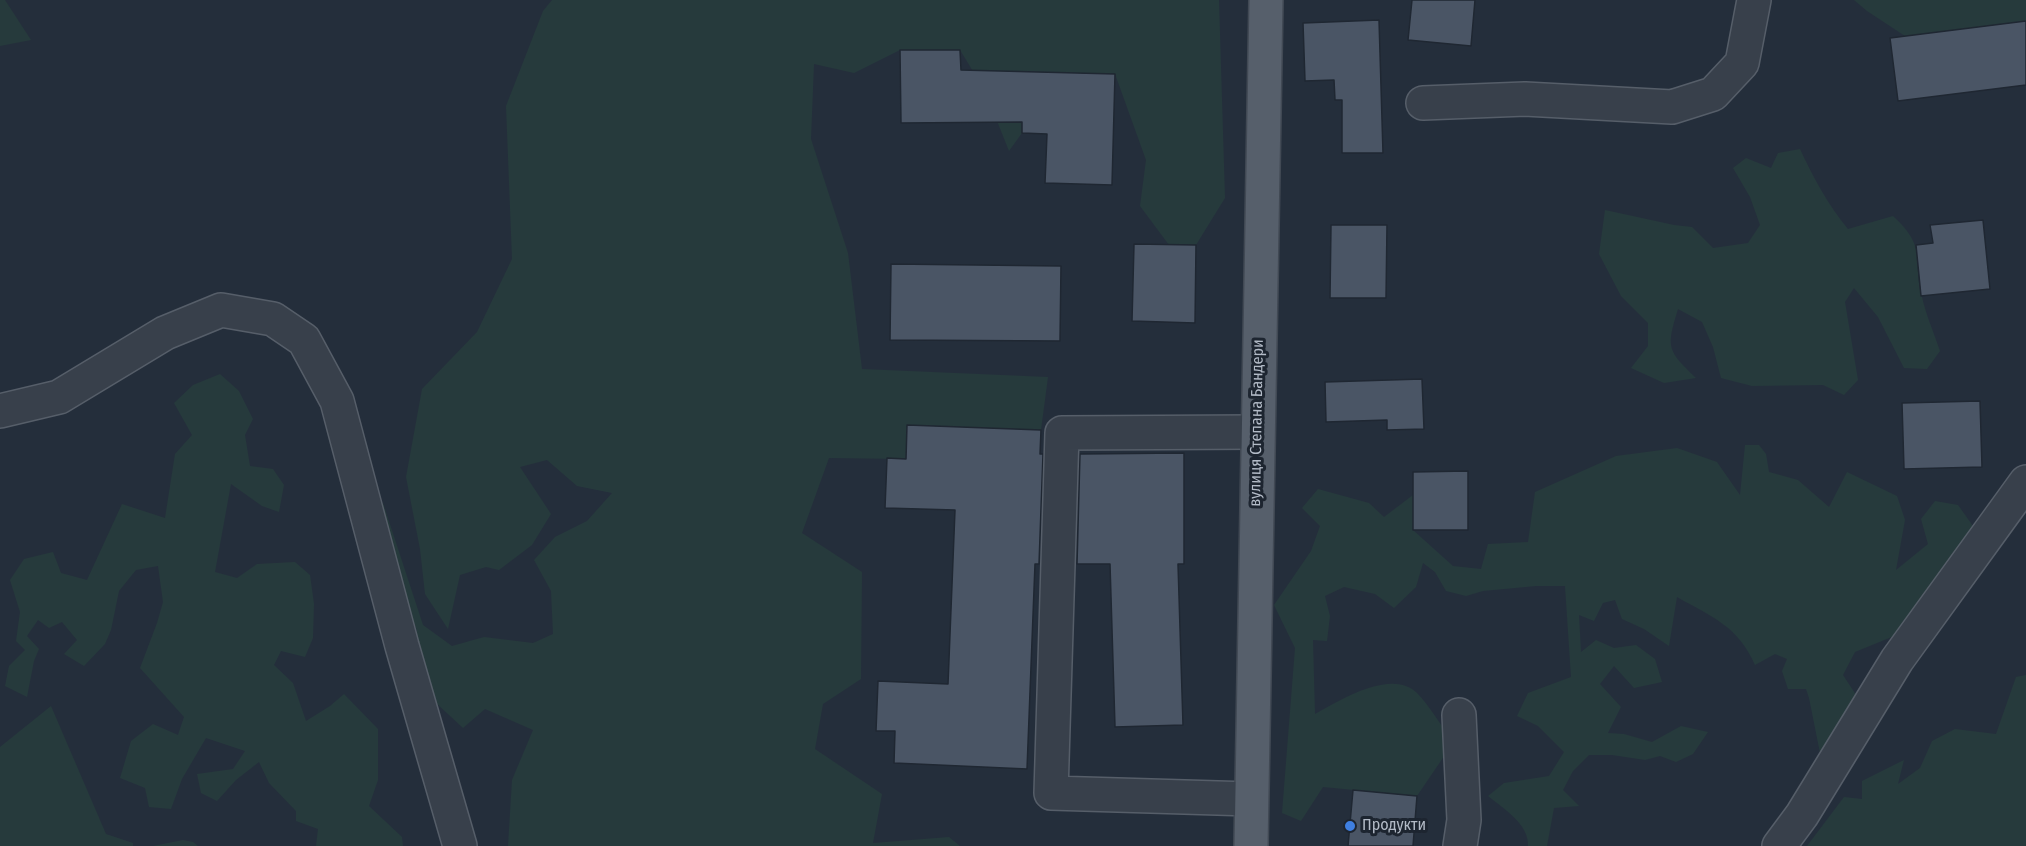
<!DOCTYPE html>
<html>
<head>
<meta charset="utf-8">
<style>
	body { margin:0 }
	canvas { display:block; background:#242e3b }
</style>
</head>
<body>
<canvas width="2026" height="846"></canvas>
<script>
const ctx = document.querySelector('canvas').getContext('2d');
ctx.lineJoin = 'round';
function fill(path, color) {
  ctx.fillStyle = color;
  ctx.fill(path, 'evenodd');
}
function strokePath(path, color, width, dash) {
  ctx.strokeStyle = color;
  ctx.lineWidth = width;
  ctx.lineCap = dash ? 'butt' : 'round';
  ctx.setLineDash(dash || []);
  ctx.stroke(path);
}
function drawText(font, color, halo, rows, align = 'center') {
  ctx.font = font + ' "Fira Sans Condensed",sans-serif';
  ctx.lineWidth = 6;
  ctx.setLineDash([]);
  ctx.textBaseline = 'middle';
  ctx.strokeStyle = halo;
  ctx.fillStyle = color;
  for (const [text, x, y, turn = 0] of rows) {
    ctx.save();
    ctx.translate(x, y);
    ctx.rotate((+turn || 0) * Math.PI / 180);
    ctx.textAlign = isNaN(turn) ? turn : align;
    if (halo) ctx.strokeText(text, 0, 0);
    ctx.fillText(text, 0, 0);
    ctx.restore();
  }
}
const green = new Path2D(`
	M 0,0 L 5,0 L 31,40 L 0,46 Z
	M 552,0 L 1219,0 L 1225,198 L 1196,245 L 1169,245 L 1140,206 L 1146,160 L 1115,74 L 1023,72 L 1022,133 L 1009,151 L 985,91 L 960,50 L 900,50 L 854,73 L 814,64 L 811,139 L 848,253 L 862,369 L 1048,377 L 1041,430 L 907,425 L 906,459 L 829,458 L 802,533 L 862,572 L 861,679 L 823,704 L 815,749 L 882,794 L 873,843 L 949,837 L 960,846 L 508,846 L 512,780 L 533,730 L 485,709 L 463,728 L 435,702 L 407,643 L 417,631 L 372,510 L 383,503 L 423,625 L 452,646 L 484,637 L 533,643 L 553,634 L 551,591 L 534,560 L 555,537 L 587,521 L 612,493 L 577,486 L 547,460 L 520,467 L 551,514 L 532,545 L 499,570 L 486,567 L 460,575 L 448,629 L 425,594 L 420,549 L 406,477 L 422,389 L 477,332 L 512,259 L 506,106 L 543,11 Z
	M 1854,0 L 2026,0 L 2026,21 L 1905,36 L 1867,11 Z
	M 1800,149 C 1813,177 1828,205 1848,229 L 1893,216 C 1928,248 1912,259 1922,297 C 1926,315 1934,333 1940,351 L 1927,369 L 1904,368 L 1878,317 L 1854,288 L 1845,302 L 1858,380 L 1844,395 L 1823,385 L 1752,386 L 1721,378 L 1713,347 L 1702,322 L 1678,309 C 1666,348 1667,350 1696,378 L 1664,383 L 1631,368 L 1648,346 L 1648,323 L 1621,296 L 1599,254 L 1605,210 L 1674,225 L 1692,227 L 1713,248 L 1748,243 L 1760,225 L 1750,197 L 1733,168 L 1746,158 L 1771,168 L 1778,153 Z
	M 220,374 L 239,391 L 253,419 L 245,435 L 250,466 L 273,469 L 284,485 L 279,512 L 262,506 L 231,484 L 215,572 L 237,578 L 257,564 L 295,562 L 310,575 L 314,604 L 313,638 L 305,657 L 281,651 L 274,665 L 293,683 L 306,721 L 330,706 L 344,694 L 378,729 L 378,780 L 369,806 L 402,837 L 403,846 L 316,846 L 318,829 L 296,821 L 296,811 L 269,783 L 259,762 L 236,780 L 217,801 L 201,793 L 197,774 L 233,769 L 245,751 L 206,738 L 182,779 L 171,809 L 149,807 L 145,788 L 120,778 L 131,741 L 153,724 L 178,735 L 184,717 L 140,668 L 157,623 L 163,602 L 158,566 L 136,570 L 119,591 L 111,630 L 105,644 L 84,666 L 64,654 L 77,640 L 62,622 L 49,628 L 38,620 L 27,636 L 39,649 L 34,661 L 27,697 L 5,686 L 9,666 L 25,650 L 16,641 L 20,612 L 10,580 L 24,559 L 53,552 L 61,573 L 87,580 L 122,504 L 165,518 L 175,454 L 192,435 L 174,403 L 193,385 Z
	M 1745,445 L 1759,445 L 1766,454 L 1769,472 L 1798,480 L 1829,507 L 1847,472 L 1897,496 L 1905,520 L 1896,570 L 1928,544 L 1921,519 L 1935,501 L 1958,505 L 1973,526 L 1967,551 L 1899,634 L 1855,652 L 1843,675 L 1862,704 L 1823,768 L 1809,698 L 1806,689 L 1788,689 L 1782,671 L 1787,659 L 1775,654 L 1755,665 C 1738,626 1712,617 1677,597 L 1669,646 L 1644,629 L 1622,619 L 1615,600 L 1603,603 L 1594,621 L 1579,615 L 1581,652 L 1596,640 L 1614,648 L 1636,645 L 1655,659 L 1662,682 L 1634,688 L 1614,666 L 1600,684 L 1621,707 L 1608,733 L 1624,734 L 1652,742 L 1681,726 L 1708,732 L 1693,754 L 1676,762 L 1660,756 L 1645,760 L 1612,755 L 1589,755 L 1573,771 L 1563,790 L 1579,806 L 1554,808 L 1547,846 L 1528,846 C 1529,824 1504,809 1488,796 L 1504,783 L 1549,776 L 1564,752 L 1538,726 L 1517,716 L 1528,693 L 1571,677 L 1565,586 L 1536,586 L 1483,591 L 1466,596 L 1446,591 L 1435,572 L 1423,563 L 1416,587 L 1394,608 L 1375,594 L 1344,587 L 1325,596 L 1330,616 L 1327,641 L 1313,640 L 1315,714 C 1340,700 1392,668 1417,693 C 1429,705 1443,728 1453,743 L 1417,796 L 1323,787 L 1301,821 L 1282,813 L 1295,648 L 1274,605 L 1311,551 L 1320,526 L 1302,508 L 1318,489 L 1369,503 L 1384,517 L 1413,495 L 1413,530 L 1453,566 L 1481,569 L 1488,544 L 1528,542 L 1535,492 L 1616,456 L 1677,448 L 1717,462 L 1740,495 Z
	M 2026,675 L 2026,846 L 1807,846 L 1844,797 L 1862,799 L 1862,781 L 1904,760 L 1898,784 L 1920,768 L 1932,741 L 1955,729 L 1996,734 L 2016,677 Z
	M 51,706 L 106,834 L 133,843 L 133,846 L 0,846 L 0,747 Z
	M 183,840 L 193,842 L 198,846 L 153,846 Z`);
const building = new Path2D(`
	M 1412,0 L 1475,0 L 1471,46 L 1408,40 Z
	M 1379,20 L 1383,153 L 1342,153 L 1342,100 L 1335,100 L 1334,80 L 1305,81 L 1303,23 Z
	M 2026,21 L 2026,85 L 1898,101 L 1890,38 Z
	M 900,50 L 960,50 L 961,70 L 1115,74 L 1112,185 L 1045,183 L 1047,134 L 1022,133 L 1022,122 L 901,123 Z
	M 1983,220 L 1990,289 L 1921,296 L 1916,245 L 1933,243 L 1930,225 Z
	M 1331,225 L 1387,225 L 1386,298 L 1330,298 Z
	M 1134,244 L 1196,245 L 1195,323 L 1132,321 Z
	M 891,264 L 1061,266 L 1060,341 L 890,340 Z
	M 1422,379 L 1424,429 L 1387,430 L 1387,420 L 1326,422 L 1325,382 Z
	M 1980,401 L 1982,467 L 1904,469 L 1902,403 Z
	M 907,425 L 1041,430 L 1040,454 L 1043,454 L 1039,564 L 1035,564 L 1027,769 L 894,763 L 895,731 L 876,731 L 878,681 L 948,684 L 955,510 L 885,508 L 887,458 L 906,459 Z
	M 1184,453 L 1184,564 L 1178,564 L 1183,725 L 1115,727 L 1110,564 L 1077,564 L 1080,454 Z
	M 1468,471 L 1468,530 L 1413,530 L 1413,472 Z
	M 1353,790 L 1417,796 L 1413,846 L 1348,846 Z`);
const minor = new Path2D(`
	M 1423,103 L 1525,99 L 1672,107 L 1713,94 L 1742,63 L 1754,0
	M 0,411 L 59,397 L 165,333 L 221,310 L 273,319 L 304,340 L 337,401 L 402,646 L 460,846
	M 1459,715 L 1464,820 L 1460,846
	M 1251,799 L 1051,793 L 1062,433 L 1257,432
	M 1779,846 L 1802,815 L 1897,660 L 2026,482`);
const major = new Path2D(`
	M 1251,846 L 1266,0`);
const markers = [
	[1350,826,6,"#3f7fe0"]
];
const streetNames = [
	["вулиця Степана Бандери",1257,423,-89]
];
const poiNames = [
	["Продукти",1362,826]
];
fill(green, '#263a3c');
fill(building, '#4a5565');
strokePath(building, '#1f2732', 1.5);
strokePath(minor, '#565e69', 36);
strokePath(major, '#414954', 36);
strokePath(minor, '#38404b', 33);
strokePath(major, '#565f6b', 33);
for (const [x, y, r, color] of markers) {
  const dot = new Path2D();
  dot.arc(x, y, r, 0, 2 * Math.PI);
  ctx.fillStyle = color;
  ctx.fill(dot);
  strokePath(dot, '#1d2530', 2);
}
drawText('16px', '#b3bbc7', '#1d2530', streetNames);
drawText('16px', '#b3bbc7', '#1d2530', poiNames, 'left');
</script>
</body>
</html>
